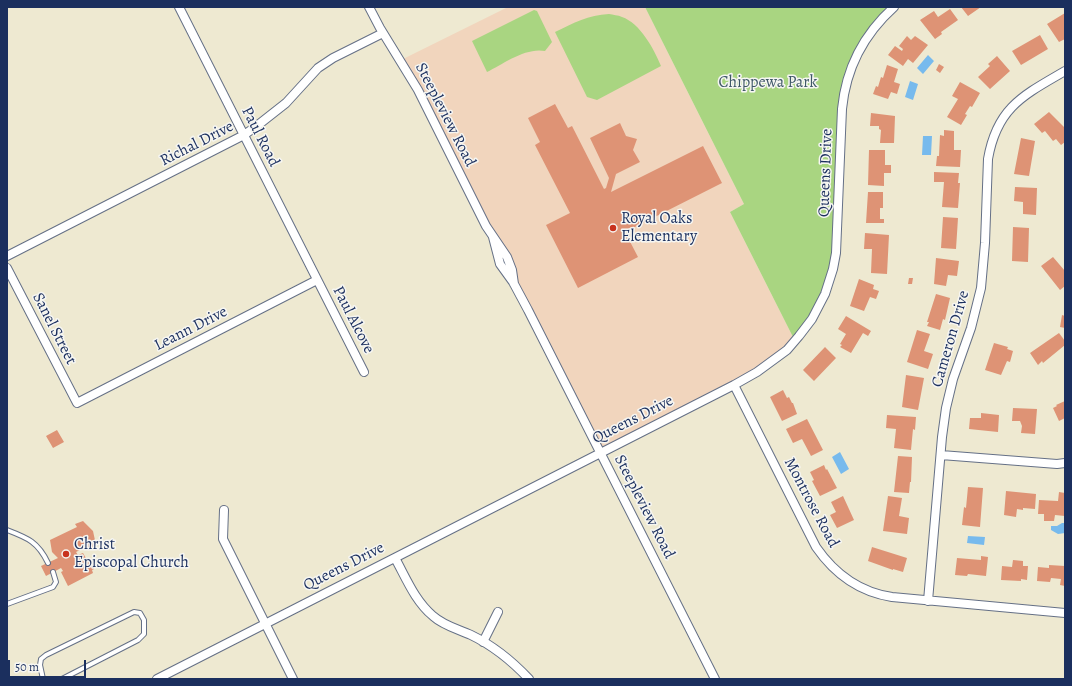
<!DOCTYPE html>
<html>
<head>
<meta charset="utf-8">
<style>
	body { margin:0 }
	#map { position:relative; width:1072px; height:686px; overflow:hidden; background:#eee9d1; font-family:Alegreya,serif }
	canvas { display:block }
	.frame { position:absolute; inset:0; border:8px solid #1b2f5e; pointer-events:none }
	.scale { position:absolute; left:8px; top:660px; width:78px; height:18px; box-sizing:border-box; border:2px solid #1b2f5e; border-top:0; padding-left:5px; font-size:12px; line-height:14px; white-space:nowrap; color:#1b2f5e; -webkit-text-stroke:3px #f6f6f2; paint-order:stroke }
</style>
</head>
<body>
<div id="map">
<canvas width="1072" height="686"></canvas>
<div class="frame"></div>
<div class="scale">50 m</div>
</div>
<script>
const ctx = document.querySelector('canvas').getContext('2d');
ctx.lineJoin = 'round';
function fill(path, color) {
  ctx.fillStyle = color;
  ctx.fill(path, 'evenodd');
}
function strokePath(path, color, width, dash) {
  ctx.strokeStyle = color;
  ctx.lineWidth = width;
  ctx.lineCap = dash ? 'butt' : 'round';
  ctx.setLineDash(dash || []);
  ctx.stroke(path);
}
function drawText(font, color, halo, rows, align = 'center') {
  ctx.font = font + ' Alegreya,serif';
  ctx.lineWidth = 3;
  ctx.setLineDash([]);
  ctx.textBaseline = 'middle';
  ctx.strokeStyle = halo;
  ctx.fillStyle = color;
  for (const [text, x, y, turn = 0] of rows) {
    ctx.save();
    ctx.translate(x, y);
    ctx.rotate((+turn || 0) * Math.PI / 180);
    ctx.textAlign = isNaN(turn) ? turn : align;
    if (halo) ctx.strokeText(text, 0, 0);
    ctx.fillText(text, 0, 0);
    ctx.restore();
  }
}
const built = new Path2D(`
	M 508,7 L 645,7 L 744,204 L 730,212 L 795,341 L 771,363 L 600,452 L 513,274 L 401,60 Z`);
const green = new Path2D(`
	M 645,7 L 894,7 L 883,17 L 848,78 L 830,278 L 795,341 L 730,212 L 744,204 Z
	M 534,10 L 537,11 L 552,42 L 545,51 C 526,47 503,64 487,72 L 472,41 Z
	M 609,14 C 613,15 618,15 622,17 C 640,23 654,49 661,66 L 597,100 L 587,97 L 555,32 C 574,23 588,15 609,14 Z`);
const water = new Path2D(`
	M 928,55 L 934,61 L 923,74 L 917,68 Z
	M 910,81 L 918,84 L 913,100 L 905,97 Z
	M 923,136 L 932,136 L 931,155 L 922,155 Z
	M 840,452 L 849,469 L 841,474 L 832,457 Z
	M 1062,523 L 1065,523 L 1065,533 L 1058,534 L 1051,530 L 1051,526 L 1057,526 Z
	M 968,536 L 985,537 L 984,545 L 967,543 Z`);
const building = new Path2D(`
	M 961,7 L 981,7 L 968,16 Z
	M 950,9 L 958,20 L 941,32 L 942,34 L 935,39 L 920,20 L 934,11 L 938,17 Z
	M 1065,13 L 1065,39 L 1059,42 L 1047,24 Z
	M 1040,35 L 1048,49 L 1021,65 L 1012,51 Z
	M 907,36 L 911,40 L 915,36 L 928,45 L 913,63 L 908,59 L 903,66 L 888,55 L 895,46 L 902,51 L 903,49 L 899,46 Z
	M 997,56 L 1010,71 L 990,89 L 978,77 L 990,66 L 988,64 Z
	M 939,64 L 944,67 L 940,73 L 936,70 Z
	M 887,65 L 898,69 L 894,82 L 900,84 L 897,94 L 891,92 L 888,99 L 873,94 L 876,86 L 878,87 L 881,77 L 883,78 Z
	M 960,82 L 980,93 L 972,107 L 970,106 L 965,114 L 967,115 L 961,125 L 947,117 L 958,99 L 952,96 Z
	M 555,104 L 568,128 L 572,126 L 604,189 L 606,188 L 609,178 L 590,138 L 620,123 L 626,136 L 637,139 L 633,150 L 640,162 L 616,174 L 611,192 L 703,146 L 722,183 L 625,232 L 638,257 L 578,288 L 546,225 L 570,213 L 535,145 L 540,142 L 528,118 Z
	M 1049,112 L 1065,128 L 1065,142 L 1061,145 L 1056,139 L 1053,141 L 1045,131 L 1042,133 L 1034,124 Z
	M 871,113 L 895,116 L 894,143 L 880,143 L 881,130 L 879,129 L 879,126 L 870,126 Z
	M 944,130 L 954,131 L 954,150 L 961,150 L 960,167 L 936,166 L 937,156 L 939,156 L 940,135 L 944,136 Z
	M 1021,138 L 1035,141 L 1029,176 L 1014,174 Z
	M 869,150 L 885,150 L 885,165 L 891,165 L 891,173 L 884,173 L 884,186 L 868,185 Z
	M 934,172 L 959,173 L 958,183 L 960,183 L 958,208 L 942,207 L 944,182 L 934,182 Z
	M 1015,187 L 1037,188 L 1036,215 L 1023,214 L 1023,202 L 1014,201 Z
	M 868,192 L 883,192 L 883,208 L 880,208 L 880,219 L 884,219 L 884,223 L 866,223 Z
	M 943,217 L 958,218 L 956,249 L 941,248 Z
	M 1013,227 L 1029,228 L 1028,262 L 1012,261 Z
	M 865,233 L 889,235 L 887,274 L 871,273 L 872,249 L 864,249 Z
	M 1053,257 L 1065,271 L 1065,286 L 1060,290 L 1041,266 Z
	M 936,258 L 959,261 L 957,276 L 948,275 L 946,286 L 934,284 Z
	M 909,278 L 913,278 L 912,284 L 908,284 Z
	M 859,279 L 874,285 L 873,289 L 879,291 L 876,299 L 870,297 L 864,311 L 850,306 Z
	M 936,294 L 950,298 L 945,320 L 943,319 L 940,330 L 927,326 L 929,322 L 927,322 Z
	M 1062,315 L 1065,316 L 1065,328 L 1060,327 Z
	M 846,316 L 871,331 L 868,336 L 863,333 L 851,353 L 840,347 L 842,345 L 840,344 L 846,334 L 838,329 Z
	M 917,330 L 930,334 L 924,351 L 933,354 L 928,369 L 907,362 Z
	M 1059,333 L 1065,341 L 1065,345 L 1043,363 L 1042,361 L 1038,365 L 1030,353 Z
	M 994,343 L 1008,347 L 1007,349 L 1013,351 L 1010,362 L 1007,361 L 1001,375 L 985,370 Z
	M 825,347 L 836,358 L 814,381 L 803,370 Z
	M 906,375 L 924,378 L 918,410 L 902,407 Z
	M 783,390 L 787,398 L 789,397 L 792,403 L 793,403 L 797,414 L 782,421 L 770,397 Z
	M 1065,401 L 1065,418 L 1059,421 L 1053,408 L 1057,406 L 1056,405 Z
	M 1013,408 L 1037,409 L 1035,434 L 1021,433 L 1022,426 L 1020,421 L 1012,421 Z
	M 981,413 L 999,415 L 998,432 L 969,429 L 970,418 L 981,418 Z
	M 887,415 L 916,417 L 915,430 L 913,429 L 911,450 L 894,448 L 896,429 L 886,428 Z
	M 807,419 L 823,450 L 811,456 L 802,439 L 793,443 L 786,429 Z
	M 57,430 L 64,442 L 53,448 L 46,436 Z
	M 898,456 L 912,457 L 911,482 L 910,482 L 909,493 L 894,492 Z
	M 824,465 L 826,470 L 827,469 L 837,488 L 820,496 L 812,481 L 814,480 L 810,472 Z
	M 968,487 L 983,488 L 980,527 L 962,525 L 964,507 L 966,508 Z
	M 1006,491 L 1036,494 L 1035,509 L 1023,508 L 1023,510 L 1017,509 L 1016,517 L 1004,515 Z
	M 1059,492 L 1065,493 L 1065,516 L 1055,515 L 1054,521 L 1044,521 L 1044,514 L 1038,514 L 1039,500 L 1058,501 Z
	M 843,496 L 854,520 L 837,528 L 830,515 L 836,512 L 831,502 Z
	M 888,496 L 902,498 L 899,516 L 909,518 L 907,534 L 883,531 Z
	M 83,521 L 93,531 L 96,545 L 88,549 L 86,547 L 76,552 L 78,555 L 83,553 L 88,562 L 90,561 L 94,569 L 92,570 L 93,573 L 68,586 L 61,572 L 63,571 L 61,568 L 46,576 L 41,566 L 58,558 L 52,552 L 50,540 L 77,527 L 75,524 Z
	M 872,547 L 907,558 L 903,572 L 893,569 L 893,570 L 868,561 Z
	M 981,556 L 988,557 L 986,576 L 968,574 L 967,576 L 955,575 L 957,558 L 981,560 Z
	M 1013,560 L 1023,561 L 1023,566 L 1028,566 L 1027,580 L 1021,579 L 1021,581 L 1001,580 L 1002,566 L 1012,567 Z
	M 1049,565 L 1065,566 L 1065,586 L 1060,585 L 1061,579 L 1051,578 L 1050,582 L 1037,581 L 1038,567 L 1049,568 Z`);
const lane = new Path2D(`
	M 7,530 C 28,538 38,542 48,563
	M 7,604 L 53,587 L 56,582 L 53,572
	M 43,679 L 40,665 L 41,659 L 46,655 L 134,612 L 140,613 L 144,620 L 144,634 L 138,640 L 62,679`);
const street = new Path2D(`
	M 179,7 L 364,372
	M 369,7 L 380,28 L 418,90 L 486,226 L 507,257 L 512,270 L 514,284
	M 493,237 L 500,264 L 513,282 L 528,310 L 715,679
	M 7,256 L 244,135 L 258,125 L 286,103 L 318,68 L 333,58 L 383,33
	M 7,268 L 77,403 L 317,280
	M 734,385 L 816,547 C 834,573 859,592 892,597 L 1065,613
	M 941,455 L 1057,464 L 1065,463
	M 224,510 L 223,539 L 293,679
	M 395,558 C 406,578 415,601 433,616 C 444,626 458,629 471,635 C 494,646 512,661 529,679
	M 928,601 L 942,437 L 946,408 L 953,379 L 971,328 L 981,288 L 985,243 L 988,159 C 997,107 1024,95 1065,71
	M 483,642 L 498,612
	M 157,679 L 734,385 L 757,372 L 787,350 L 799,336 L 812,319 L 825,294 L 833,269 L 836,253 L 842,109 C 846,68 864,34 894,7`);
const markers = [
	[613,228,4,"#c8321e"],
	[66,554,4,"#c8321e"]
];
const parkNames = [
	["Chippewa Park",768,83]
];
const streetNames = [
	["Steepleview Road",445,115,63],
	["Paul Road",260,137,63],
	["Richal Drive",197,144,-27],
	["Queens Drive",826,173,-88],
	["Paul Alcove",353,320,63],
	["Sanel Street",54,329,63],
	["Leann Drive",191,329,-27],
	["Cameron Drive",951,339,-74],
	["Queens Drive",633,420,-27],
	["Montrose Road",811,503,62],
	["Steepleview Road",644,507,63],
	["Queens Drive",344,567,-27]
];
const poiNames = [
	["Royal Oaks",621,219],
	["Elementary",621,237],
	["Christ",74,545],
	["Episcopal Church",74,563]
];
fill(built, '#f1d5bd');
fill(green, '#a9d581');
fill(water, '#77baed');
fill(building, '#de9375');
strokePath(lane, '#657086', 6);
strokePath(street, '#657086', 10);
strokePath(lane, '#fff', 4);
strokePath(street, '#fff', 8);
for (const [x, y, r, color] of markers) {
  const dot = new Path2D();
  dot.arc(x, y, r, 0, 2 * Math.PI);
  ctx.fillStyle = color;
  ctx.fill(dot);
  strokePath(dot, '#f6f6f2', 1.5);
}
drawText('16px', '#3e5867', '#f6f6f2', parkNames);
drawText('16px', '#1b2f5e', '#f6f6f2', streetNames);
drawText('16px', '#1b2f5e', '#f6f6f2', poiNames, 'left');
</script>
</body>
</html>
